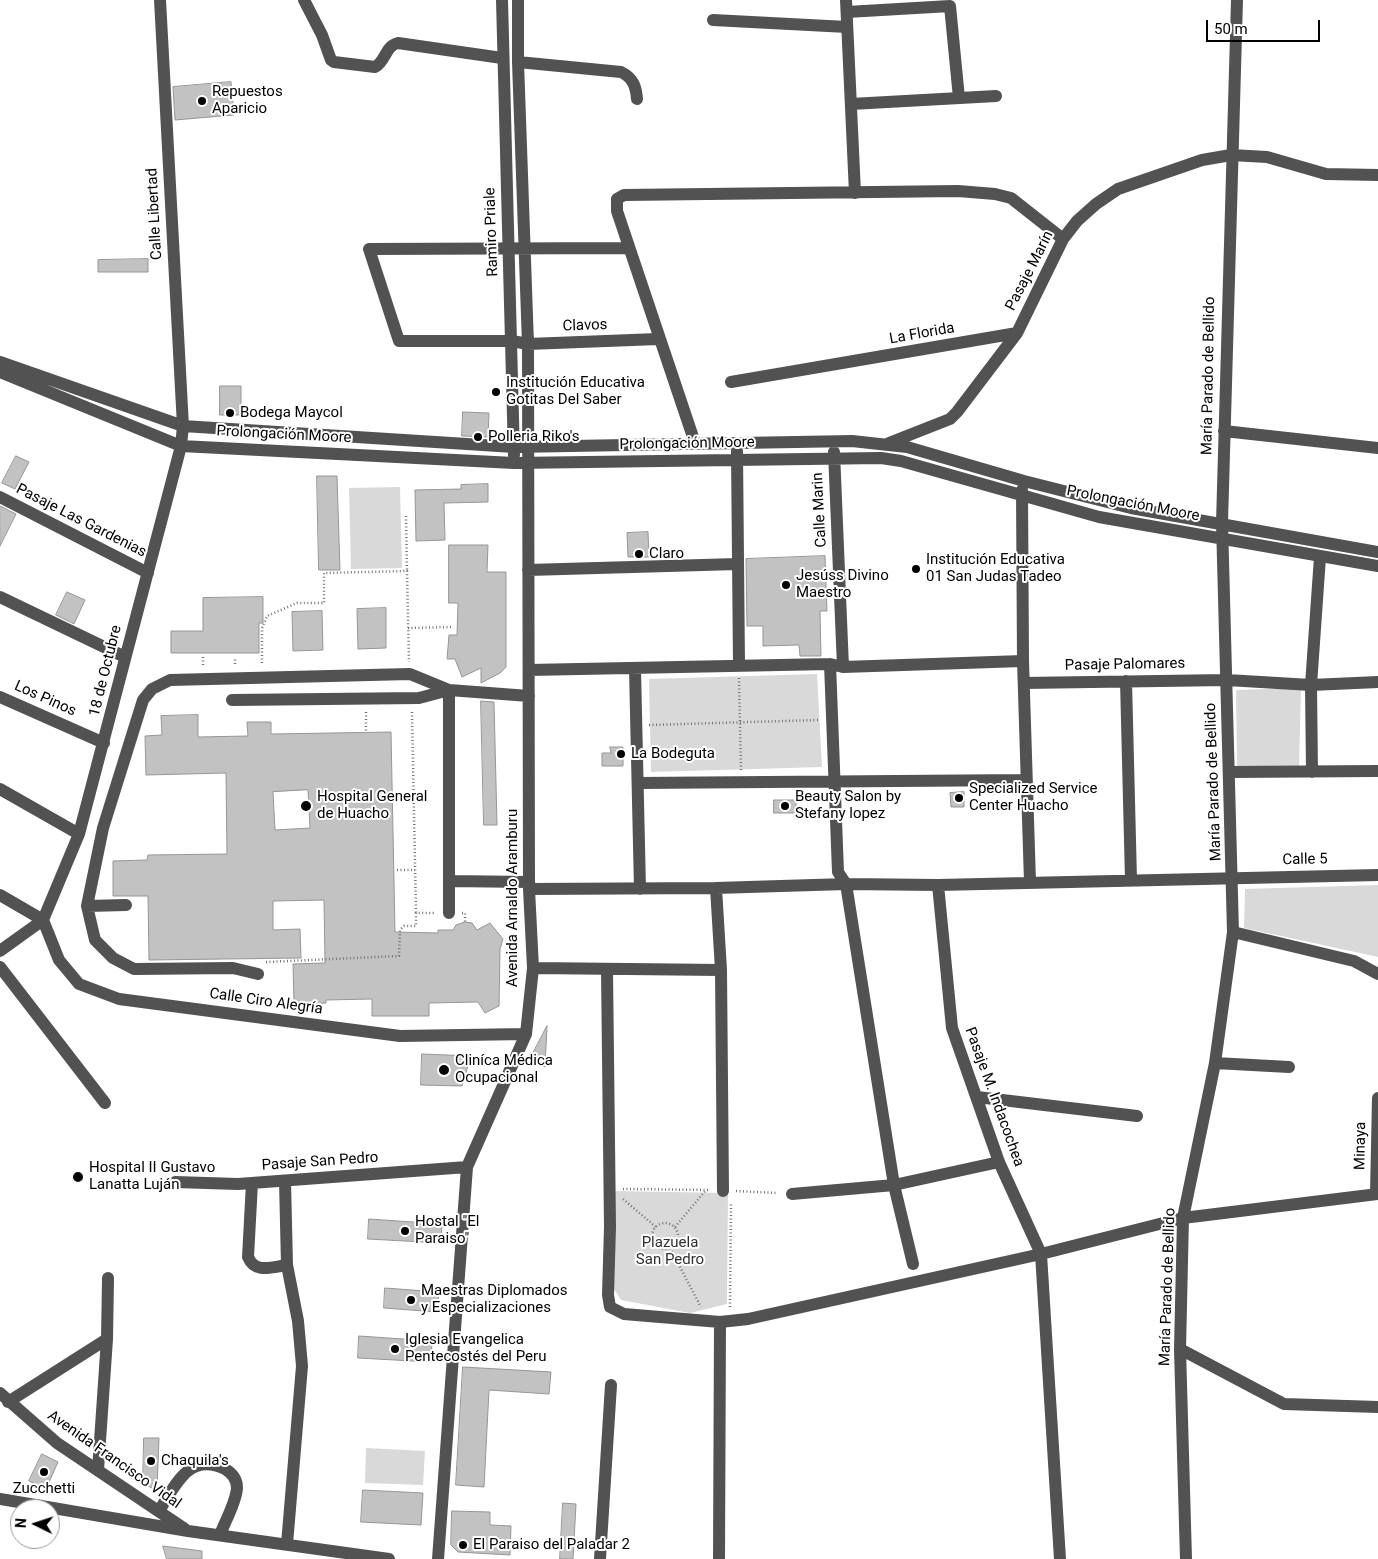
<!DOCTYPE html>
<html>
<head>
<meta charset="utf-8">
<style>
	body { margin:0 }
	#map { position:relative; width:1378px; height:1559px; overflow:hidden; background:#fff; font-family:Roboto,sans-serif }
	canvas { display:block }
	.north { position:absolute; left:10px; top:1499px; width:50px; height:50px; box-sizing:border-box; background:#fff; border:1px solid #999; border-radius:50%; rotate:274deg; font-size:14px; font-weight:700; line-height:20px; text-align:center; color:#000 }
	.north::after { content:''; display:block; margin:auto; width:18px; height:22px; background:#000; clip-path:polygon(50% 0,100% 100%,50% 72%,0 100%) }
	.scale { position:absolute; left:1206px; top:20px; width:114px; height:22px; box-sizing:border-box; border:2px solid #000; border-top:0; padding-left:6px; font-size:15px; line-height:18px; white-space:nowrap; color:#000; -webkit-text-stroke:4px #fff; paint-order:stroke }
</style>
</head>
<body>
<div id="map">
<canvas width="1378" height="1559"></canvas>
<div class="north">N</div>
<div class="scale">50 m</div>
</div>
<script>
const ctx = document.querySelector('canvas').getContext('2d');
ctx.lineJoin = 'round';
function fill(path, color) {
  ctx.fillStyle = color;
  ctx.fill(path, 'evenodd');
}
function strokePath(path, color, width, dash) {
  ctx.strokeStyle = color;
  ctx.lineWidth = width;
  ctx.lineCap = dash ? 'butt' : 'round';
  ctx.setLineDash(dash || []);
  ctx.stroke(path);
}
function drawText(font, color, halo, rows, align = 'center') {
  ctx.font = font + ' Roboto,sans-serif';
  ctx.lineWidth = 4;
  ctx.setLineDash([]);
  ctx.textBaseline = 'middle';
  ctx.strokeStyle = halo;
  ctx.fillStyle = color;
  for (const [text, x, y, turn = 0] of rows) {
    ctx.save();
    ctx.translate(x, y);
    ctx.rotate((+turn || 0) * Math.PI / 180);
    ctx.textAlign = isNaN(turn) ? turn : align;
    if (halo) ctx.strokeText(text, 0, 0);
    ctx.fillText(text, 0, 0);
    ctx.restore();
  }
}
const green = new Path2D(`
	M 400,487 L 402,568 L 351,569 L 349,488 Z
	M 817,674 L 822,767 L 651,772 L 649,679 Z
	M 1301,688 L 1299,766 L 1237,767 L 1236,690 Z
	M 1378,885 L 1378,957 L 1244,928 L 1245,889 Z
	M 612,1191 L 728,1193 L 727,1304 L 690,1313 L 621,1300 L 614,1289 Z
	M 366,1448 L 425,1451 L 423,1485 L 365,1483 Z`);
const building = new Path2D(`
	M 231,82 L 234,115 L 175,120 L 173,87 Z
	M 148,259 L 148,272 L 98,272 L 98,260 Z
	M 220,386 L 241,386 L 241,415 L 220,415 Z
	M 463,412 L 489,413 L 488,437 L 462,436 Z
	M 16,456 L 29,462 L 15,489 L 2,483 Z
	M 317,476 L 337,476 L 340,570 L 319,570 Z
	M 488,484 L 488,502 L 444,503 L 445,540 L 416,541 L 415,490 L 461,489 L 461,485 Z
	M 0,506 L 16,514 L 0,546 Z
	M 648,532 L 649,557 L 628,557 L 627,533 Z
	M 449,545 L 488,545 L 487,572 L 506,572 L 506,667 L 500,673 L 481,683 L 481,668 L 462,677 L 455,659 L 447,659 L 449,635 L 457,635 L 458,603 L 449,603 Z
	M 825,556 L 827,611 L 820,611 L 821,656 L 800,656 L 799,645 L 763,646 L 763,626 L 747,626 L 746,559 Z
	M 67,592 L 85,600 L 74,624 L 56,615 Z
	M 263,597 L 263,623 L 259,623 L 259,653 L 171,653 L 171,631 L 203,631 L 203,598 Z
	M 386,608 L 386,648 L 358,649 L 357,609 Z
	M 322,611 L 323,650 L 293,651 L 292,612 Z
	M 481,701 L 494,702 L 497,825 L 484,825 Z
	M 198,715 L 198,737 L 248,736 L 247,722 L 271,722 L 271,734 L 391,732 L 395,932 L 438,933 L 438,930 L 453,930 L 456,925 L 465,922 L 472,923 L 477,930 L 490,923 L 503,939 L 500,949 L 499,1006 L 485,1013 L 478,1002 L 429,1003 L 429,1016 L 372,1016 L 372,999 L 326,1000 L 326,1003 L 294,1004 L 293,964 L 325,963 L 324,900 L 273,901 L 273,930 L 300,929 L 301,958 L 149,960 L 148,896 L 113,896 L 113,861 L 147,860 L 148,855 L 227,854 L 226,773 L 146,775 L 145,736 L 162,735 L 161,716 ZM 308,790 L 310,828 L 275,830 L 273,792 Z
	M 610,747 L 623,747 L 623,766 L 602,766 L 602,753 L 611,753 Z
	M 964,792 L 964,807 L 951,807 L 950,793 Z
	M 774,800 L 796,800 L 796,813 L 774,813 Z
	M 547,1026 L 545,1067 L 529,1061 Z
	M 422,1054 L 471,1056 L 462,1086 L 421,1085 Z
	M 369,1219 L 442,1224 L 441,1243 L 368,1239 Z
	M 385,1288 L 439,1292 L 437,1312 L 384,1308 Z
	M 359,1336 L 432,1341 L 431,1362 L 358,1358 Z
	M 463,1367 L 551,1372 L 549,1394 L 489,1390 L 484,1487 L 456,1485 Z
	M 144,1438 L 159,1438 L 157,1491 L 143,1483 Z
	M 42,1454 L 58,1462 L 46,1489 L 29,1481 Z
	M 363,1490 L 423,1493 L 421,1525 L 361,1522 Z
	M 563,1503 L 576,1504 L 573,1559 L 560,1559 Z
	M 452,1511 L 490,1512 L 490,1525 L 511,1526 L 510,1555 L 458,1552 L 451,1545 Z
	M 163,1546 L 202,1551 L 202,1559 L 167,1559 Z`);
const path = new Path2D(`
	M 406,516 L 407,571
	M 408,628 L 453,627
	M 262,663 L 262,628 L 267,616 L 297,603 L 324,603 L 324,573 L 407,571 L 409,662
	M 235,664 L 235,658
	M 203,665 L 203,657
	M 739,678 L 741,770
	M 366,712 L 366,732
	M 412,712 L 416,913
	M 649,725 L 818,720
	M 392,796 L 413,796
	M 397,870 L 415,870
	M 462,913 L 465,913 L 465,922
	M 266,962 L 399,956 L 400,930 L 404,926 L 416,926 L 416,913 L 436,913
	M 623,1189 L 710,1190
	M 736,1191 L 778,1193
	M 623,1199 L 656,1227
	M652 1236a13 13 0 1 1 26 0a13 13 0 1 1-26 0Z
	M 675,1227 L 706,1190
	M 670,1248 L 701,1307
	M 730,1307 L 731,1203`);
const minor = new Path2D(`
	M 304,0 L 322,35 L 331,60 L 334,62 L 375,67 C 386,61 385,46 398,43 L 502,58
	M 502,0 L 514,455
	M 846,0 L 855,193
	M 847,12 L 950,6 L 959,98
	M 713,20 L 847,27
	M 518,62 L 621,72 C 633,78 636,86 637,99
	M 851,104 L 996,96
	M 628,248 L 369,249 L 399,341 L 512,341 L 528,344 L 658,339
	M 0,362 L 183,426 L 514,447 L 852,441 L 907,447 L 1024,481 L 1131,508 L 1378,552
	M 0,372 L 181,446 L 514,463 L 881,458 L 901,461 L 1099,517 L 1378,566
	M 731,382 L 1017,333
	M 1224,431 L 1378,448
	M 695,443 L 617,211 L 617,199 L 624,195 L 958,191 L 995,194 L 1011,198 L 1063,239
	M 889,443 L 950,419 L 957,412 L 1017,333 L 1063,239 L 1077,221 L 1096,204 L 1118,189 L 1202,160 L 1231,155 L 1267,157 L 1326,174 L 1378,175
	M 737,451 L 739,666
	M 834,452 L 843,667
	M 1022,490 L 1023,661 L 1030,882
	M 0,497 L 148,573
	M 528,570 L 737,564
	M 0,597 L 125,657
	M 635,669 L 640,889
	M 529,670 L 830,664 L 843,667 L 1023,661
	M 1126,681 L 1131,880
	M 1024,683 L 1227,680 L 1311,685 L 1378,682
	M 0,697 L 104,743
	M 232,700 L 419,698 L 449,690 L 410,674 L 170,680 L 152,689 L 143,700 L 103,828 L 87,906 L 95,940 L 113,958 L 134,969 L 233,968 L 258,974
	M 1230,772 L 1378,771
	M 1312,772 L 1311,685 L 1320,557
	M 638,783 L 1026,780
	M 0,789 L 79,834
	M 449,881 L 529,882
	M 938,885 L 952,1028 L 999,1162 L 1041,1254 L 1060,1559
	M 716,888 L 721,970 L 723,1191
	M 529,889 L 716,888 L 846,884 L 938,885 L 1378,875
	M 0,895 L 43,920
	M 87,906 L 126,905
	M 449,913 L 449,690 L 529,696
	M 43,920 L 79,834 L 181,446 L 183,426 L 160,0
	M 43,920 L 59,960 L 79,984 L 119,999 L 400,1036 L 526,1034
	M 1233,932 L 1354,961 L 1378,974
	M 0,951 L 43,920
	M 0,967 L 105,1103
	M 533,968 L 721,970
	M 607,970 L 610,1227 L 608,1295 L 610,1307 L 624,1314 L 720,1322 L 748,1319 L 1041,1254 L 1183,1218 L 1378,1194
	M 1215,1063 L 1289,1067
	M 977,1097 L 1137,1116
	M 285,1181 L 287,1265 L 298,1321 L 302,1366 L 287,1544
	M 175,1182 L 238,1184 L 467,1167
	M 252,1183 L 248,1257 C 255,1274 272,1267 287,1265
	M 792,1194 L 894,1185 L 846,884 L 838,872 L 830,664
	M 1376,1194 L 1378,1098
	M 913,1264 L 894,1185 L 999,1162
	M 1180,1349 L 1284,1404 L 1378,1407
	M 0,1393 L 57,1443 L 185,1529
	M 8,1402 L 107,1339
	M 98,1470 L 107,1339 L 108,1278
	M 0,1499 L 188,1531 L 389,1559
	M 159,1511 C 175,1486 189,1451 225,1469 C 232,1473 237,1479 237,1488 C 236,1503 225,1521 220,1535
	M 438,1559 L 467,1167 L 526,1034 L 533,968 L 529,889 L 528,344 L 518,62 L 518,0
	M 600,1559 L 611,1385
	M 719,1559 L 720,1322
	M 1186,1559 L 1180,1349 L 1183,1218 L 1215,1063 L 1233,932 L 1222,523 L 1237,0`);
const markers = [
	[202,101,5,"#000"],
	[496,392,5,"#000"],
	[230,413,5,"#000"],
	[478,437,5,"#000"],
	[639,554,5,"#000"],
	[916,569,5,"#000"],
	[786,585,5,"#000"],
	[621,754,5,"#000"],
	[959,798,5,"#000"],
	[306,806,6,"#000"],
	[785,806,5,"#000"],
	[444,1070,6,"#000"],
	[78,1177,6,"#000"],
	[405,1231,5,"#000"],
	[411,1300,5,"#000"],
	[395,1349,5,"#000"],
	[151,1461,5,"#000"],
	[44,1472,5,"#000"],
	[463,1545,5,"#000"]
];
const poiNames = [
	["Repuestos",212,92],
	["Aparicio",212,109],
	["Institución Educativa",506,383],
	["Gotitas Del Saber",506,400],
	["Bodega Maycol",240,413],
	["Polleria Riko's",488,437],
	["Claro",649,554],
	["Institución Educativa",926,560],
	["01 San Judas Tadeo",926,577],
	["Jesúss Divino",796,576],
	["Maestro",796,593],
	["La Bodeguta",631,754],
	["Specialized Service",969,789],
	["Center Huacho",969,806],
	["Hospital General",317,797],
	["de Huacho",317,814],
	["Beauty Salon by",795,797],
	["Stefany lopez",795,814],
	["Cliníca Médica",455,1061],
	["Ocupacional",455,1078],
	["Hospital II Gustavo",89,1168],
	["Lanatta Luján",89,1185],
	["Hostal \"El",415,1222],
	["Paraiso\"",415,1239],
	["Maestras Diplomados",421,1291],
	["y Especializaciones",421,1308],
	["Iglesia Evangelica",405,1340],
	["Pentecostés del Peru",405,1357],
	["Chaquila's",161,1461],
	["Zucchetti",44,1489,"center"],
	["El Paraiso del Paladar 2",473,1545]
];
const streetNames = [
	["Calle Libertad",155,214,-93],
	["Ramiro Priale",492,232,-92],
	["Pasaje Marín",1030,271,-63],
	["Clavos",585,326,-2],
	["La Florida",922,334,-10],
	["María Parado de Bellido",1209,376,-89],
	["Prolongación Moore",284,435,3],
	["Prolongación Moore",687,444,-1],
	["Prolongación Moore",1133,504,11],
	["Calle Marin",820,510,-93],
	["Pasaje Las Gardenias",81,521,27],
	["Pasaje Palomares",1125,665,-1],
	["18 de Octubre",106,671,-76],
	["Los Pinos",45,699,24],
	["María Parado de Bellido",1214,782,-92],
	["Calle 5",1305,860,-1],
	["Avenida Arnaldo Aramburu",513,898,-90],
	["Calle Ciro Alegría",266,1002,8],
	["Pasaje M. Indacochea",994,1097,70],
	["Minaya",1361,1146,-89],
	["Pasaje San Pedro",320,1162,-4],
	["María Parado de Bellido",1168,1287,-88],
	["Avenida Francisco Vidal",114,1460,35]
];
const parkNames = [
	["Plazuela",670,1243],
	["San Pedro",670,1260]
];
fill(green, '#d9d9d9');
fill(building, '#c2c2c2');
strokePath(building, '#969696', 1);
strokePath(path, '#747474', 2.5, [1, 2.5]);
strokePath(minor, '#525252', 12);
for (const [x, y, r, color] of markers) {
  const dot = new Path2D();
  dot.arc(x, y, r, 0, 2 * Math.PI);
  ctx.fillStyle = color;
  ctx.fill(dot);
  strokePath(dot, '#fff', 2);
}
drawText('15px', '#000', '#fff', poiNames, 'left');
drawText('15px', '#000', '#fff', streetNames);
drawText('15px', '#303030', '#fff', parkNames);
</script>
</body>
</html>
